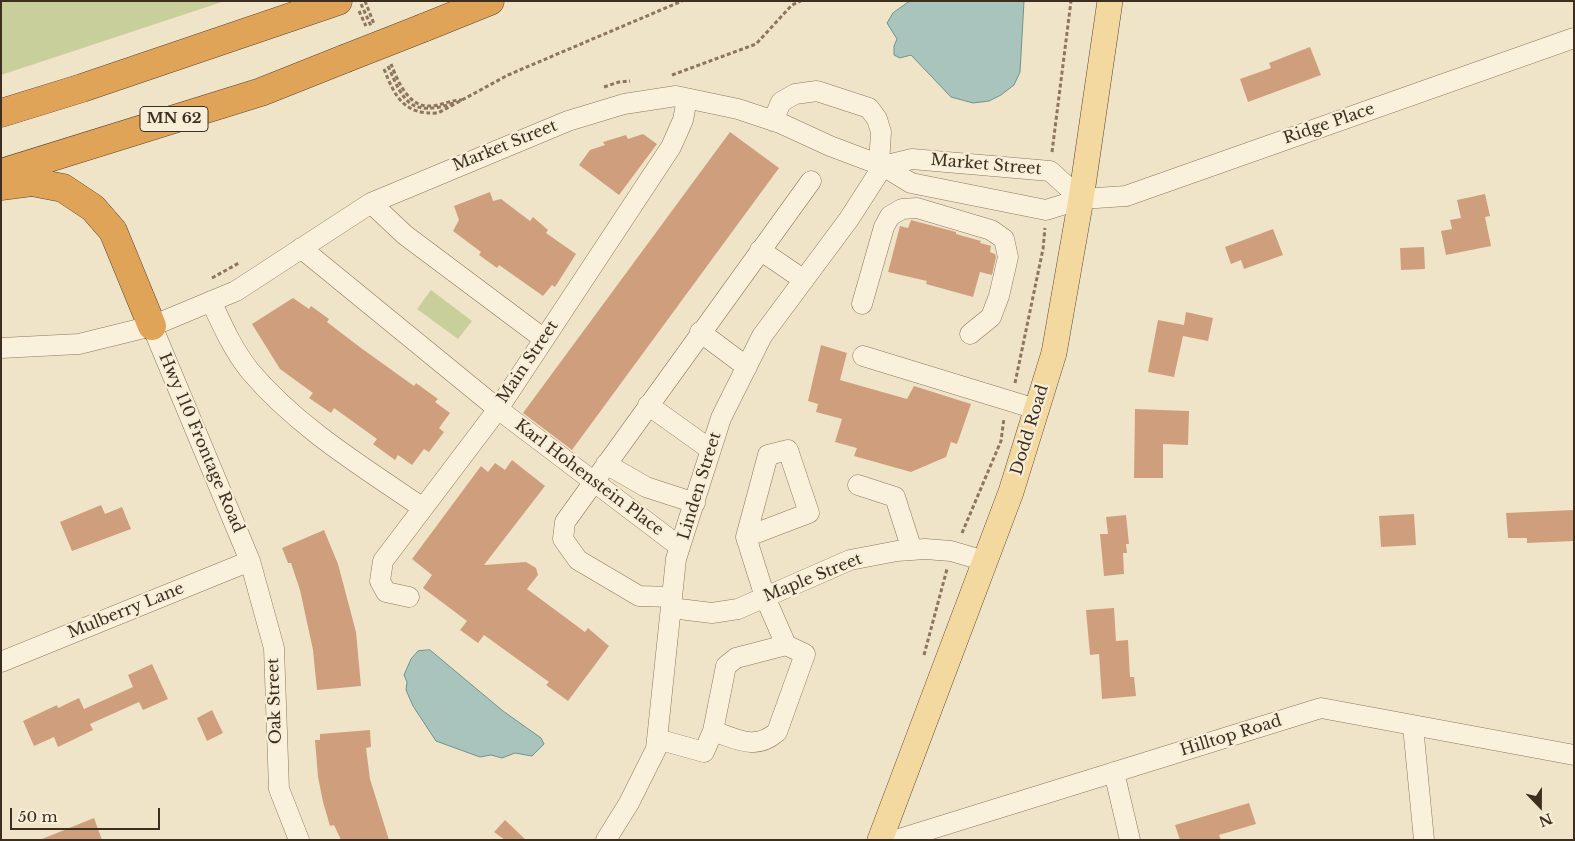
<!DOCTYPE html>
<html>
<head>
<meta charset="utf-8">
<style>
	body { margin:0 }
	#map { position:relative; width:1575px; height:841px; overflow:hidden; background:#f0e4c8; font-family:"Libre Baskerville",serif }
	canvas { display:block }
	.frame { position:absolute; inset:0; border:2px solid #3d2e20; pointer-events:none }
	.north { position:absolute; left:1515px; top:781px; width:50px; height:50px; -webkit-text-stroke:4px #f7eed8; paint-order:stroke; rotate:158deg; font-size:14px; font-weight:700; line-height:20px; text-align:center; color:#3d2e20 }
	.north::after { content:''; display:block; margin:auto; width:18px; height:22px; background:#3d2e20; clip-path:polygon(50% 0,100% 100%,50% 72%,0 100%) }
	.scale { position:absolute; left:10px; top:808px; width:150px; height:22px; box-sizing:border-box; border:2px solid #3d2e20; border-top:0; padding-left:6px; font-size:15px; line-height:18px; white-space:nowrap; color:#3d2e20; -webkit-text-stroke:4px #f7eed8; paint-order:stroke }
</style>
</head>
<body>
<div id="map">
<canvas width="1575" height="841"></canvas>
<div class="frame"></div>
<div class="north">N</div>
<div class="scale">50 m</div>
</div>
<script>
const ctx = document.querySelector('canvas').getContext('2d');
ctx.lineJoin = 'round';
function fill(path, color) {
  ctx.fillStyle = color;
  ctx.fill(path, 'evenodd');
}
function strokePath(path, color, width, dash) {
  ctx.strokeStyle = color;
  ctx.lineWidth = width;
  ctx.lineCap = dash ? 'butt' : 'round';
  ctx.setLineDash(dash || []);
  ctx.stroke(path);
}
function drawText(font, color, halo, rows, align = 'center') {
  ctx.font = font + ' "Libre Baskerville",serif';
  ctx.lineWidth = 4.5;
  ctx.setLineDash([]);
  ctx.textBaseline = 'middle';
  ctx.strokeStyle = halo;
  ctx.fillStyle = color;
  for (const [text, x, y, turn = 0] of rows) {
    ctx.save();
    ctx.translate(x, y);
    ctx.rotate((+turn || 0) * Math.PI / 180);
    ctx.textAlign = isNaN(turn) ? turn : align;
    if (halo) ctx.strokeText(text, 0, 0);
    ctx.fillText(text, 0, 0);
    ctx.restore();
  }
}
const green = new Path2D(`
	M 1,1 L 225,1 L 1,75 Z
	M 431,290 L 472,321 L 458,339 L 417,309 Z`);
const water = new Path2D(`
	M 910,1 L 1024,1 L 1020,72 L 1014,85 L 1001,95 L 989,101 L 973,103 L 951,97 L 911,55 L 900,58 L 894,55 L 894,46 L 897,39 L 887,23 L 893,13 Z
	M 430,650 L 503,711 L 541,738 L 544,744 L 532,756 L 515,753 L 502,758 L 491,755 L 480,757 L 436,741 L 413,706 L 406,690 L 407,682 L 404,675 L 411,659 L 418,651 Z`);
const building = new Path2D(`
	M 1310,47 L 1321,75 L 1248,102 L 1240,79 L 1271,68 L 1269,63 Z
	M 730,132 L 779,168 L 572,450 L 523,413 Z
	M 643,134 L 657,144 L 619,195 L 579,165 L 590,150 L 605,145 L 603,142 L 626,135 L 628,139 Z
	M 490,192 L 493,201 L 501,199 L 530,221 L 533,217 L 548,230 L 546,233 L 576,254 L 555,287 L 552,285 L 543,296 L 499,265 L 497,268 L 479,255 L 481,252 L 453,231 L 459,220 L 454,206 Z
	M 1485,194 L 1490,216 L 1485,217 L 1491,246 L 1446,255 L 1441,231 L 1452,229 L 1450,220 L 1461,218 L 1457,200 Z
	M 911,220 L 956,232 L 956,234 L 981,241 L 980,243 L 991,246 L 990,252 L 995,254 L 996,257 L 992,275 L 980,272 L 973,297 L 926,284 L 927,281 L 888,272 L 900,226 L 908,228 Z
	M 1273,229 L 1283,255 L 1244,269 L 1241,260 L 1231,264 L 1225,247 Z
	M 1424,247 L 1425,269 L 1401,270 L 1400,248 Z
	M 293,298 L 309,309 L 311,306 L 329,319 L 327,322 L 361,348 L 414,386 L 416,383 L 438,399 L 435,402 L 450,413 L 439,428 L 444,432 L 429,452 L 424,449 L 412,465 L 398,455 L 395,460 L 373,444 L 377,439 L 334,408 L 331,413 L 309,398 L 313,393 L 280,369 L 252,324 Z
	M 1186,312 L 1213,318 L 1208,341 L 1183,336 L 1174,377 L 1148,372 L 1158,320 L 1184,325 Z
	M 821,345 L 847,353 L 840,380 L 907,399 L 914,386 L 971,404 L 957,444 L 951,442 L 946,457 L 911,472 L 854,456 L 857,448 L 835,442 L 842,419 L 816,412 L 818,404 L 808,401 Z
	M 1135,409 L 1189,411 L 1188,445 L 1163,444 L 1163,478 L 1134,478 Z
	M 512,460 L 545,486 L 484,565 L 526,562 L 536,568 L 538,575 L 527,589 L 585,632 L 588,628 L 609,646 L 568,701 L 546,685 L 549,682 L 484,635 L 478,643 L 460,630 L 467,621 L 423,588 L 432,575 L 412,559 L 481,466 L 488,472 L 495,463 L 505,470 Z
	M 101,505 L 105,514 L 122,507 L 131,529 L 72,551 L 60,522 Z
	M 1574,510 L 1574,541 L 1527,543 L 1527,538 L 1508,538 L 1506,513 Z
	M 1414,514 L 1416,545 L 1381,547 L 1379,516 Z
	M 1126,515 L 1129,544 L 1126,544 L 1127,553 L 1123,553 L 1124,574 L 1104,576 L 1100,534 L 1108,534 L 1106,517 Z
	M 324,530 L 338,564 L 356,632 L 361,686 L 317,690 L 313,650 L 300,590 L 291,563 L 288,563 L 282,548 Z
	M 1114,608 L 1116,641 L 1128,640 L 1130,677 L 1134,677 L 1136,696 L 1102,699 L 1099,654 L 1090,655 L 1086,610 Z
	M 152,664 L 168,699 L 143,710 L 139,702 L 90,724 L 93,730 L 58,747 L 54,737 L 34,746 L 23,721 L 57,705 L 58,708 L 79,698 L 84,709 L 133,687 L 128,675 Z
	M 212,710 L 223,733 L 207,741 L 197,718 Z
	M 370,730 L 371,747 L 366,748 L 370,779 L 389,840 L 341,840 L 334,825 L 330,826 L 323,802 L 318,777 L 315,740 L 320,740 L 320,734 Z
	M 1249,803 L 1256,824 L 1219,835 L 1221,840 L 1180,840 L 1175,825 Z
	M 94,818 L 102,840 L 42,840 L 42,839 Z
	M 505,820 L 526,840 L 505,840 L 494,832 Z`);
const path = new Path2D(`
	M 365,1 L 374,24
	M 361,4 L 371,26
	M 359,11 L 366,26
	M 391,64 C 397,79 407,105 427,106 C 438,107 449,100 462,100
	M 388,66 C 404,103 411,117 454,103
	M 384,69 C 395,97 404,115 438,113 L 508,75 L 682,1
	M 672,75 L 756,44 L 792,5 L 801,1
	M 604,87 L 619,82 L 630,81
	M 1052,152 L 1071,1
	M 212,278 L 239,263
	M 1015,383 L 1043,249 L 1045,228
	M 962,533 L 1001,441 L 1004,418
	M 924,655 L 947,569`);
const minor = new Path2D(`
	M 773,121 L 781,102 L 795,94 L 817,91 L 869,108 L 877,119 L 881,132 L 879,164
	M 883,166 L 912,159 L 1050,171 L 1081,199
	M 371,203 L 405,235 L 544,339
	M 301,248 L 498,409 L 680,547
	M 760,250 L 804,280
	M 211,301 C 222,325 233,350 250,371 C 297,427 363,467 423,508
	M 862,304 L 884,227 L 890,216 L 902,209 L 917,208 L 991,230 L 1004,239 L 1008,257 L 999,296 L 991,317 L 970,334
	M 152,326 L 250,561 L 274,648 L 279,789 L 299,840
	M 700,332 L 747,367
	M 1,348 L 79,344 L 152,326 L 236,291 L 371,203 L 568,121 L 624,104 L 676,96 L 738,109 L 780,123 L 830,146 L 883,166 L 911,183 L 1046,210 L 1081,199 L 1126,196 L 1574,38
	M 863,356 L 1036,409
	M 648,405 L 711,450
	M 606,464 L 646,487 L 695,503
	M 858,485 L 895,497 L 912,550
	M 746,537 L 809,513 L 788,450 L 768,455 L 746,537 L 765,597 L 786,645 L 805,654 L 777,732 C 755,751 737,739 713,731 L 726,666 L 736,658 L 786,645
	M 409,597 L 386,592 L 380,581 L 383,561 L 498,409 L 671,147 L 683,120 L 687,99
	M 672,597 L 639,596 L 578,560 L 563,539 L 565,522 L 811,181
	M 671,608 L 712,613 L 738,609 L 850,560 L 897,551 L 925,549 L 951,551 L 985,561
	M 1,662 L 250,561
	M 1413,726 L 1424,840
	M 657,739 L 704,752 L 713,731
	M 1114,772 L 1130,840
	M 606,840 L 629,803 L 656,749 L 676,559 L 721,418 L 762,336 L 849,219 L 883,166
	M 896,840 L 1321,708 L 1574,755`);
const major = new Path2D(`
	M 880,840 L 1011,492 L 1054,353 L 1081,199 L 1110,1`);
const highway = new Path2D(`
	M 423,28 L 490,1
	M 1,113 L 82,88 L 338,1
	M 1,173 L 261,92 L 344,59
	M 1,186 L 32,182 L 63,188 L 93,208 L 113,231 L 152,326`);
const highwayBridge = new Path2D(`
	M 344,59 L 423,28`);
const shields = [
	[174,119,68]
];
const shieldNames = [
	["MN 62",174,119]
];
const streetNames = [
	["Ridge Place",1329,124,-19],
	["Market Street",505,146,-22],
	["Market Street",986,165,5],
	["Main Street",528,362,-56],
	["Dodd Road",1030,430,-73],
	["Hwy 110 Frontage Road",201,443,67],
	["Karl Hohenstein Place",589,478,37],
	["Linden Street",700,486,-73],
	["Maple Street",813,578,-22],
	["Mulberry Lane",126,611,-22],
	["Oak Street",275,701,-92],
	["Hilltop Road",1231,736,-17]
];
fill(green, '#c9cf9b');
fill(water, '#a9c4bc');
strokePath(water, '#6f938a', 1);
fill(building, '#cf9f7d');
strokePath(minor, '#8d765c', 21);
strokePath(major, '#5b4430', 26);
strokePath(highway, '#5b4430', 29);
strokePath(path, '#8d765c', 3, [4, 2.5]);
strokePath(minor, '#faf1dc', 20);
strokePath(major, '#f3d9a0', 25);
strokePath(highway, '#e0a458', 28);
strokePath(highwayBridge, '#5b4430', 29, []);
strokePath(highwayBridge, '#e0a458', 28);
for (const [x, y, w] of shields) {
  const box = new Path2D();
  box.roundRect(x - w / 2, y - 12.5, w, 25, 4);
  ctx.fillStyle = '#f7eed8';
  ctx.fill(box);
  strokePath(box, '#3d2e20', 1);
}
drawText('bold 15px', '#3d2e20', null, shieldNames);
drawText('16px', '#3d2e20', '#f7eed8', streetNames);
</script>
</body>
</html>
